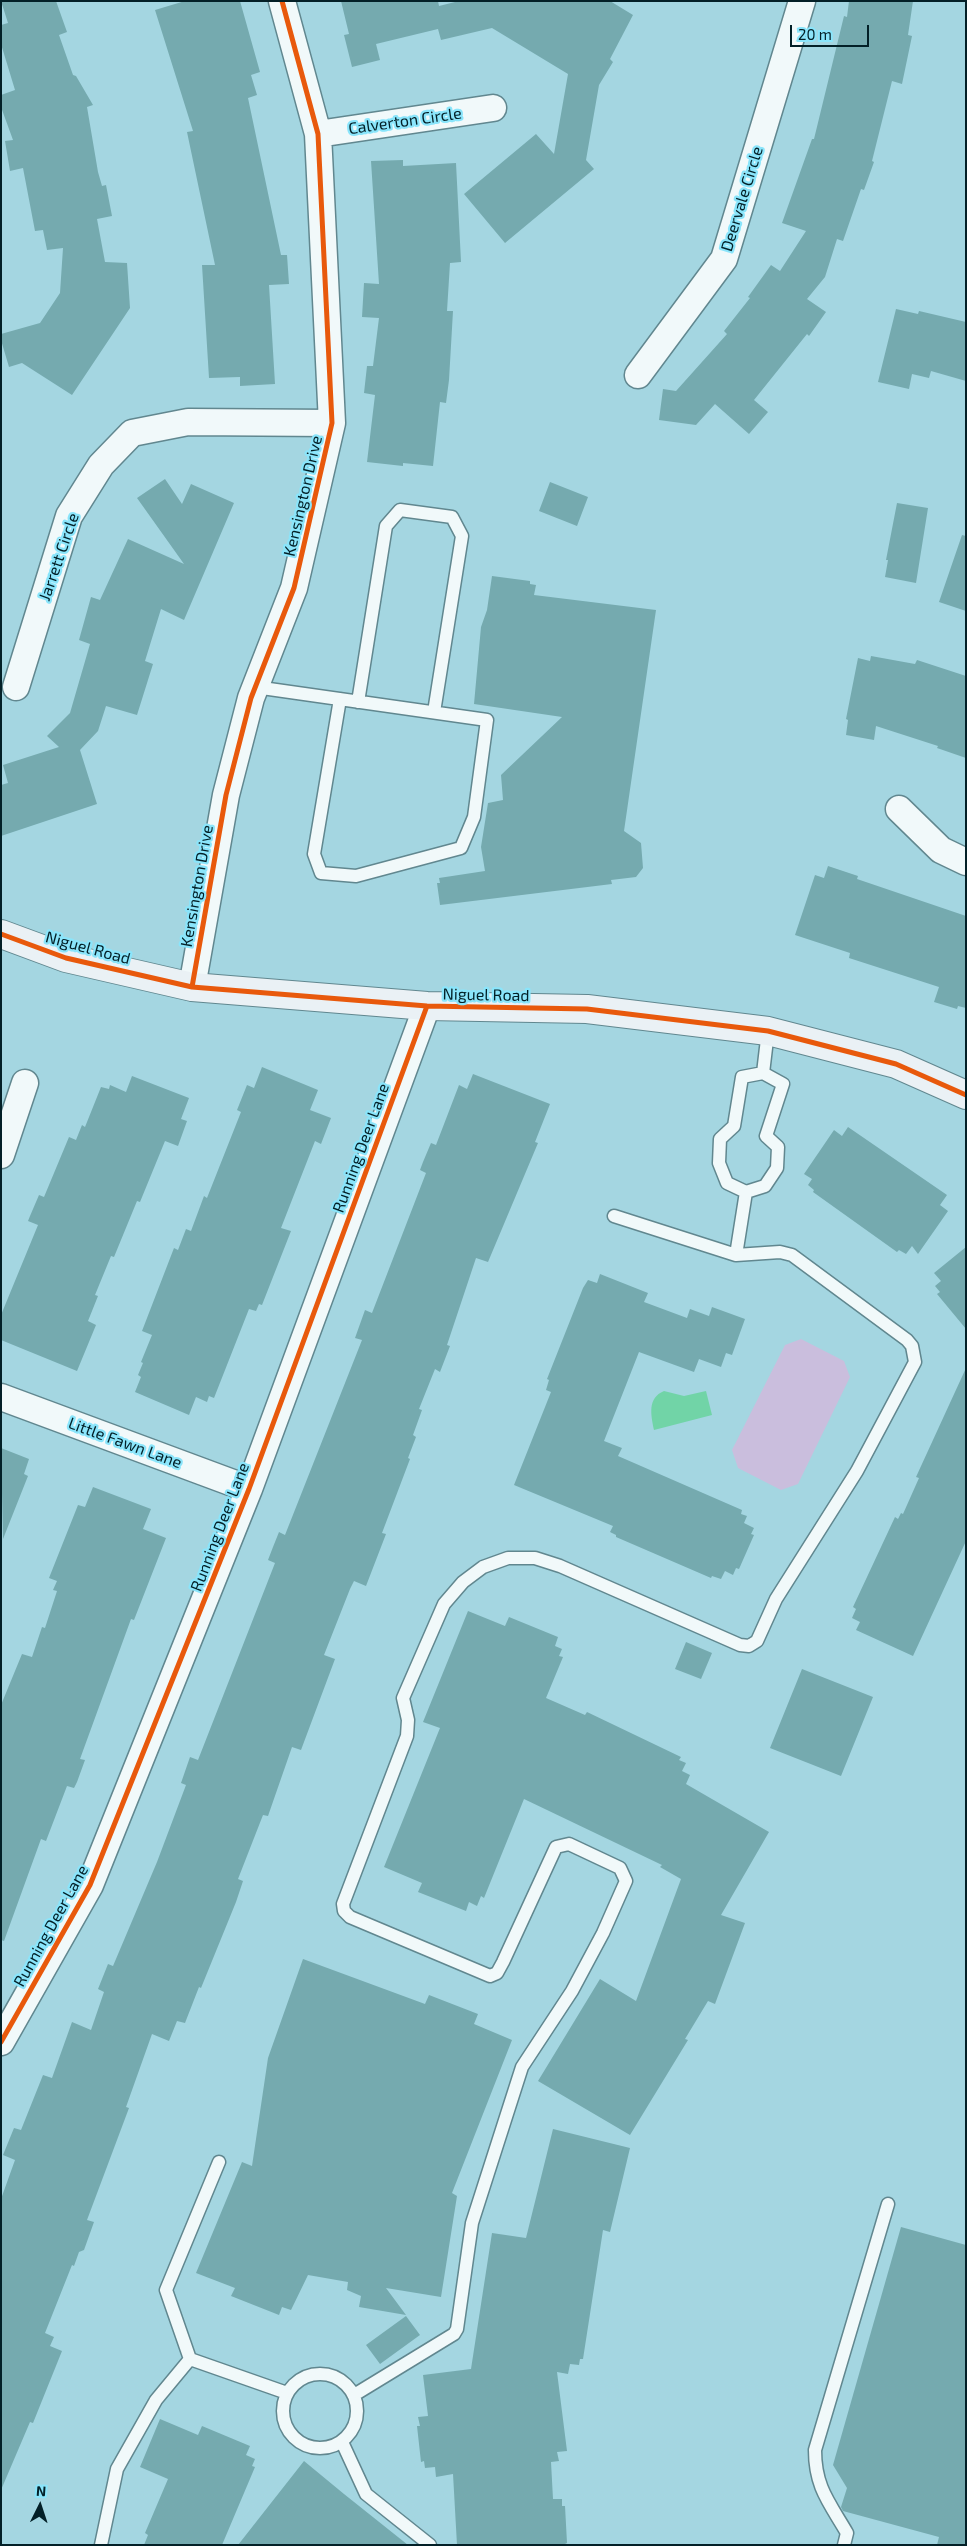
<!DOCTYPE html>
<html>
<head>
<meta charset="utf-8">
<style>
	body { margin:0 }
	#map { position:relative; width:967px; height:2546px; overflow:hidden; background:#a4d6e1; font-family:"Exo 2",sans-serif }
	canvas { display:block }
	.frame { position:absolute; inset:0; border:2px solid #032027; pointer-events:none }
	.north { position:absolute; left:15px; top:2481px; width:50px; height:50px; -webkit-text-stroke:4px #8ae5fb; paint-order:stroke; rotate:4deg; font-size:14px; font-weight:700; line-height:20px; text-align:center; color:#032027 }
	.north::after { content:''; display:block; margin:auto; width:18px; height:22px; background:#032027; clip-path:polygon(50% 0,100% 100%,50% 72%,0 100%) }
	.scale { position:absolute; left:790px; top:25px; width:79px; height:22px; box-sizing:border-box; border:2px solid #032027; border-top:0; padding-left:6px; font-size:15px; line-height:18px; white-space:nowrap; color:#032027; -webkit-text-stroke:4px #8ae5fb; paint-order:stroke }
</style>
</head>
<body>
<div id="map">
<canvas width="967" height="2546"></canvas>
<div class="frame"></div>
<div class="north">N</div>
<div class="scale">20 m</div>
</div>
<script>
const ctx = document.querySelector('canvas').getContext('2d');
ctx.lineJoin = 'round';
function fill(path, color) {
  ctx.fillStyle = color;
  ctx.fill(path, 'evenodd');
}
function strokePath(path, color, width, dash) {
  ctx.strokeStyle = color;
  ctx.lineWidth = width;
  ctx.lineCap = dash ? 'butt' : 'round';
  ctx.setLineDash(dash || []);
  ctx.stroke(path);
}
function drawText(font, color, halo, rows, align = 'center') {
  ctx.font = font + ' "Exo 2",sans-serif';
  ctx.lineWidth = 4.5;
  ctx.setLineDash([]);
  ctx.textBaseline = 'middle';
  ctx.strokeStyle = halo;
  ctx.fillStyle = color;
  for (const [text, x, y, turn = 0] of rows) {
    ctx.save();
    ctx.translate(x, y);
    ctx.rotate((+turn || 0) * Math.PI / 180);
    ctx.textAlign = isNaN(turn) ? turn : align;
    if (halo) ctx.strokeText(text, 0, 0);
    ctx.fillText(text, 0, 0);
    ctx.restore();
  }
}
const green = new Path2D(`
	M 801,1339 L 844,1361 L 850,1377 L 798,1484 L 781,1490 L 738,1468 L 732,1450 L 785,1345 Z`);
const water = new Path2D(`
	M 664,1391 L 684,1396 L 706,1391 L 712,1415 L 654,1430 C 651,1415 647,1398 664,1391 Z`);
const building = new Path2D(`
	M 1,1 L 56,1 L 67,32 L 59,35 L 73,75 L 76,76 L 93,105 L 87,107 L 98,172 L 102,186 L 106,185 L 112,216 L 97,219 L 105,262 L 127,263 L 130,308 L 72,395 L 22,363 L 9,367 L 1,340 L 1,334 L 40,323 L 60,293 L 63,248 L 47,250 L 43,230 L 35,231 L 23,168 L 10,171 L 5,141 L 13,140 L 1,107 L 1,95 L 15,90 L 1,44 L 1,25 L 8,23 Z
	M 185,1 L 240,1 L 260,72 L 251,75 L 257,95 L 248,98 L 281,255 L 287,255 L 289,284 L 269,285 L 275,384 L 240,386 L 240,377 L 209,378 L 202,265 L 215,265 L 187,132 L 193,131 L 155,10 Z
	M 341,1 L 438,1 L 439,6 L 459,1 L 610,1 L 633,15 L 610,59 L 613,62 L 599,85 L 586,160 L 594,169 L 505,243 L 464,194 L 536,134 L 554,154 L 568,74 L 492,28 L 441,40 L 438,29 L 376,44 L 380,60 L 352,67 L 344,35 L 349,34 Z
	M 849,1 L 913,1 L 908,35 L 912,36 L 902,84 L 892,81 L 872,161 L 874,162 L 864,190 L 861,189 L 843,241 L 837,239 L 825,277 L 807,299 L 826,312 L 809,336 L 807,334 L 754,400 L 768,412 L 749,434 L 715,404 L 696,425 L 659,420 L 663,389 L 676,391 L 727,334 L 724,331 L 750,298 L 748,297 L 771,265 L 780,271 L 806,231 L 782,223 L 812,139 L 814,139 L 844,16 L 847,17 Z
	M 403,160 L 403,166 L 456,163 L 461,262 L 450,263 L 447,311 L 453,311 L 449,380 L 446,403 L 440,402 L 433,466 L 403,463 L 403,466 L 367,462 L 375,395 L 364,393 L 367,366 L 373,366 L 379,318 L 362,317 L 364,283 L 379,284 L 371,161 Z
	M 896,309 L 918,314 L 919,311 L 966,322 L 966,381 L 931,371 L 929,378 L 912,374 L 909,389 L 878,382 Z
	M 165,479 L 182,504 L 191,484 L 234,503 L 184,620 L 161,609 L 145,661 L 153,664 L 137,715 L 106,706 L 98,731 L 80,750 L 97,804 L 1,836 L 1,785 L 8,783 L 3,765 L 59,747 L 47,736 L 70,713 L 90,644 L 79,640 L 91,597 L 100,600 L 128,539 L 184,564 L 137,498 Z
	M 550,482 L 588,497 L 577,526 L 539,511 Z
	M 897,503 L 928,508 L 916,583 L 885,577 L 888,560 L 886,560 Z
	M 962,535 L 966,536 L 966,611 L 939,602 Z
	M 492,576 L 530,581 L 530,584 L 536,585 L 534,595 L 656,610 L 624,831 L 641,843 L 643,868 L 636,877 L 611,880 L 612,884 L 440,905 L 437,883 L 440,883 L 439,878 L 485,871 L 481,847 L 488,803 L 503,800 L 501,775 L 562,717 L 474,704 L 481,627 L 487,610 Z
	M 871,656 L 915,664 L 917,660 L 966,676 L 966,758 L 937,748 L 938,746 L 876,726 L 874,740 L 846,735 L 848,720 L 846,719 L 858,658 L 870,661 Z
	M 828,866 L 858,876 L 857,879 L 966,916 L 966,1008 L 958,1006 L 957,1009 L 934,1002 L 939,987 L 849,958 L 850,953 L 795,935 L 815,875 L 824,878 Z
	M 262,1067 L 318,1090 L 310,1110 L 331,1118 L 321,1144 L 315,1141 L 281,1228 L 291,1231 L 262,1305 L 259,1304 L 256,1311 L 249,1309 L 214,1398 L 209,1396 L 207,1402 L 196,1397 L 189,1415 L 135,1392 L 141,1377 L 138,1375 L 143,1363 L 141,1362 L 152,1335 L 142,1331 L 174,1248 L 178,1250 L 186,1229 L 191,1231 L 204,1196 L 207,1198 L 241,1112 L 237,1110 L 247,1085 L 254,1088 Z
	M 473,1074 L 550,1104 L 535,1142 L 538,1143 L 488,1262 L 476,1258 L 447,1345 L 450,1346 L 440,1372 L 435,1369 L 419,1409 L 422,1410 L 413,1435 L 416,1437 L 408,1458 L 410,1459 L 382,1533 L 386,1534 L 366,1586 L 354,1581 L 350,1589 L 324,1655 L 335,1659 L 301,1750 L 292,1747 L 268,1816 L 263,1815 L 238,1879 L 243,1881 L 236,1902 L 201,1988 L 199,1987 L 185,2023 L 177,2021 L 169,2041 L 152,2034 L 126,2107 L 129,2108 L 87,2220 L 94,2222 L 84,2250 L 79,2252 L 74,2266 L 72,2265 L 45,2333 L 54,2337 L 50,2346 L 62,2351 L 33,2423 L 30,2422 L 1,2490 L 1,2199 L 15,2160 L 3,2155 L 14,2128 L 21,2130 L 43,2075 L 52,2078 L 72,2022 L 91,2030 L 104,1992 L 98,1989 L 108,1964 L 113,1966 L 157,1862 L 186,1785 L 181,1783 L 190,1757 L 198,1760 L 275,1563 L 268,1560 L 273,1547 L 279,1532 L 285,1535 L 362,1340 L 355,1338 L 365,1310 L 372,1313 L 426,1173 L 420,1170 L 423,1162 L 431,1143 L 436,1145 L 459,1085 L 467,1089 Z
	M 132,1076 L 189,1098 L 181,1119 L 187,1121 L 178,1146 L 165,1141 L 140,1202 L 137,1201 L 114,1257 L 111,1256 L 95,1295 L 98,1296 L 88,1321 L 96,1325 L 77,1371 L 1,1340 L 1,1315 L 38,1225 L 28,1221 L 30,1216 L 39,1195 L 44,1197 L 69,1137 L 76,1140 L 82,1125 L 85,1127 L 101,1087 L 109,1089 L 110,1085 L 126,1092 Z
	M 848,1127 L 947,1195 L 940,1205 L 948,1211 L 918,1254 L 912,1246 L 906,1254 L 899,1250 L 897,1252 L 813,1192 L 814,1190 L 808,1185 L 812,1179 L 804,1174 L 834,1130 L 842,1136 Z
	M 966,1247 L 966,1329 L 937,1294 L 940,1292 L 935,1286 L 941,1281 L 934,1273 Z
	M 600,1274 L 648,1293 L 644,1302 L 687,1318 L 690,1309 L 709,1316 L 712,1307 L 745,1319 L 732,1355 L 726,1353 L 721,1367 L 699,1359 L 694,1372 L 639,1352 L 604,1441 L 622,1448 L 618,1456 L 742,1510 L 741,1514 L 747,1516 L 744,1523 L 754,1528 L 751,1534 L 754,1535 L 739,1569 L 736,1568 L 733,1575 L 725,1571 L 721,1579 L 712,1576 L 711,1578 L 616,1537 L 616,1535 L 610,1532 L 613,1526 L 514,1485 L 551,1392 L 546,1390 L 549,1380 L 547,1379 L 583,1288 L 588,1280 L 597,1283 Z
	M 966,1368 L 966,1541 L 913,1656 L 856,1630 L 860,1622 L 852,1618 L 856,1609 L 853,1607 L 895,1517 L 898,1519 L 901,1513 L 903,1514 L 919,1478 L 916,1477 Z
	M 1,1448 L 29,1459 L 24,1474 L 28,1476 L 3,1539 Z
	M 93,1487 L 151,1509 L 143,1529 L 166,1538 L 134,1620 L 131,1619 L 80,1759 L 85,1760 L 77,1782 L 74,1788 L 67,1786 L 46,1841 L 41,1839 L 4,1941 L 1,1940 L 1,1705 L 22,1654 L 32,1657 L 42,1627 L 45,1628 L 57,1591 L 53,1590 L 57,1581 L 49,1578 L 78,1505 L 85,1507 Z
	M 468,1611 L 505,1626 L 509,1617 L 558,1637 L 555,1646 L 562,1649 L 559,1656 L 563,1657 L 546,1698 L 585,1715 L 587,1712 L 681,1757 L 679,1760 L 686,1763 L 682,1771 L 690,1775 L 686,1784 L 769,1832 L 721,1915 L 745,1923 L 715,2004 L 708,2001 L 685,2039 L 688,2040 L 630,2135 L 538,2081 L 600,1979 L 636,2001 L 681,1879 L 660,1867 L 662,1865 L 524,1799 L 484,1898 L 481,1896 L 477,1906 L 469,1902 L 466,1911 L 418,1892 L 422,1883 L 384,1867 L 440,1728 L 423,1722 Z
	M 686,1642 L 712,1653 L 701,1679 L 675,1669 Z
	M 802,1669 L 873,1697 L 841,1776 L 770,1748 Z
	M 303,1959 L 425,2004 L 429,1995 L 478,2014 L 474,2024 L 512,2040 L 452,2193 L 457,2196 L 441,2297 L 386,2288 L 406,2315 L 359,2307 L 361,2296 L 347,2290 L 348,2282 L 308,2275 L 291,2310 L 282,2307 L 279,2315 L 231,2296 L 235,2288 L 196,2273 L 242,2162 L 252,2166 L 268,2058 Z
	M 553,2129 L 630,2148 L 610,2232 L 603,2230 L 583,2359 L 580,2359 L 579,2365 L 570,2364 L 568,2374 L 557,2372 L 567,2451 L 557,2452 L 559,2461 L 551,2462 L 553,2499 L 562,2499 L 562,2506 L 565,2506 L 567,2543 L 563,2545 L 457,2545 L 453,2474 L 436,2477 L 435,2467 L 425,2468 L 424,2461 L 421,2462 L 417,2426 L 420,2426 L 418,2417 L 428,2416 L 423,2375 L 471,2369 L 492,2233 L 526,2238 Z
	M 901,2227 L 966,2245 L 966,2545 L 937,2545 L 939,2537 L 843,2511 L 841,2507 L 847,2488 L 833,2465 Z
	M 406,2316 L 420,2335 L 380,2364 L 366,2345 Z
	M 160,2419 L 198,2435 L 202,2426 L 250,2446 L 246,2455 L 255,2459 L 252,2466 L 255,2467 L 222,2545 L 144,2545 L 148,2535 L 145,2533 L 168,2479 L 140,2467 Z
	M 304,2461 L 344,2494 L 408,2545 L 238,2545 Z`);
const service = new Path2D(`
	M 255,687 L 487,720 L 474,817 L 461,848 L 356,876 L 321,873 L 314,854 L 340,699
	M 358,702 L 386,526 L 400,510 L 452,517 L 462,536 L 434,712
	M 763,1073 L 783,1084 L 766,1136 L 778,1147 L 777,1168 L 765,1186 L 746,1192 L 727,1183 L 719,1163 L 720,1139 L 734,1126 L 742,1077 Z
	M 763,1073 L 768,1031
	M 614,1216 L 736,1255 L 746,1192
	M 190,2359 L 166,2290 L 219,2162
	M283 2411a37 37 0 1 1 74 0a37 37 0 1 1-74 0Z
	M 354,2395 L 454,2334 L 457,2329 L 472,2223 L 522,2067 L 572,1991 L 603,1933 L 626,1881 L 620,1868 L 569,1844 L 556,1847 L 503,1962 L 497,1973 L 490,1976 L 350,1917 L 344,1911 L 343,1904 L 407,1736 L 408,1720 L 403,1698 L 444,1604 L 463,1582 L 483,1567 L 508,1558 L 535,1558 L 560,1566 L 740,1645 L 749,1646 L 757,1641 L 776,1599 L 857,1471 L 915,1362 L 912,1346 L 907,1340 L 792,1255 L 780,1252 L 736,1255
	M 342,2442 L 366,2494 L 430,2545
	M 101,2545 L 117,2469 L 156,2400 L 190,2359 L 287,2393
	M 844,2545 L 847,2533 C 829,2502 815,2487 815,2450 L 888,2204`);
const minor = new Path2D(`
	M 318,134 L 493,108
	M 638,375 L 724,259 L 802,1
	M 16,687 L 69,516 L 101,465 L 132,433 L 188,422 L 332,423
	M 899,809 L 941,850 L 966,862
	M 192,987 L 226,795 L 251,698 L 294,588 L 332,423 L 318,134 L 282,1
	M 1,1155 L 25,1083
	M 1,1397 L 249,1489
	M 1,2042 L 90,1885 L 249,1489 L 427,1006`);
const secondary = new Path2D(`
	M 1,934 L 66,958 L 192,987 L 427,1006 L 587,1009 L 768,1031 L 896,1064 L 966,1095`);
const cycleway = new Path2D(`
	M 1,934 L 66,958 L 192,987 L 427,1006 L 587,1009 L 768,1031 L 896,1064 L 966,1095
	M 192,987 L 226,795 L 251,698 L 294,588 L 332,423 L 318,134 L 282,1
	M 1,2042 L 90,1885 L 249,1489 L 427,1006`);
const streetNames = [
	["Calverton Circle",405,121,-8],
	["Deervale Circle",742,199,-73],
	["Kensington Drive",303,496,-77],
	["Jarrett Circle",59,557,-71],
	["Kensington Drive",197,886,-80],
	["Niguel Road",88,948,15],
	["Niguel Road",486,995,1],
	["Running Deer Lane",361,1148,-70],
	["Little Fawn Lane",125,1443,20],
	["Running Deer Lane",220,1527,-69],
	["Running Deer Lane",51,1926,-61]
];
fill(green, '#cabedd');
fill(water, '#71d4a7');
fill(building, '#75aaaf');
strokePath(service, '#61878f', 15);
strokePath(minor, '#61878f', 29);
strokePath(secondary, '#61878f', 30);
strokePath(service, '#f1f9fa', 12);
strokePath(minor, '#f1f9fa', 26);
strokePath(secondary, '#eaf1f5', 28);
strokePath(cycleway, '#e8590c', 5);
drawText('16px', '#032027', '#8ae5fb', streetNames);
</script>
</body>
</html>
